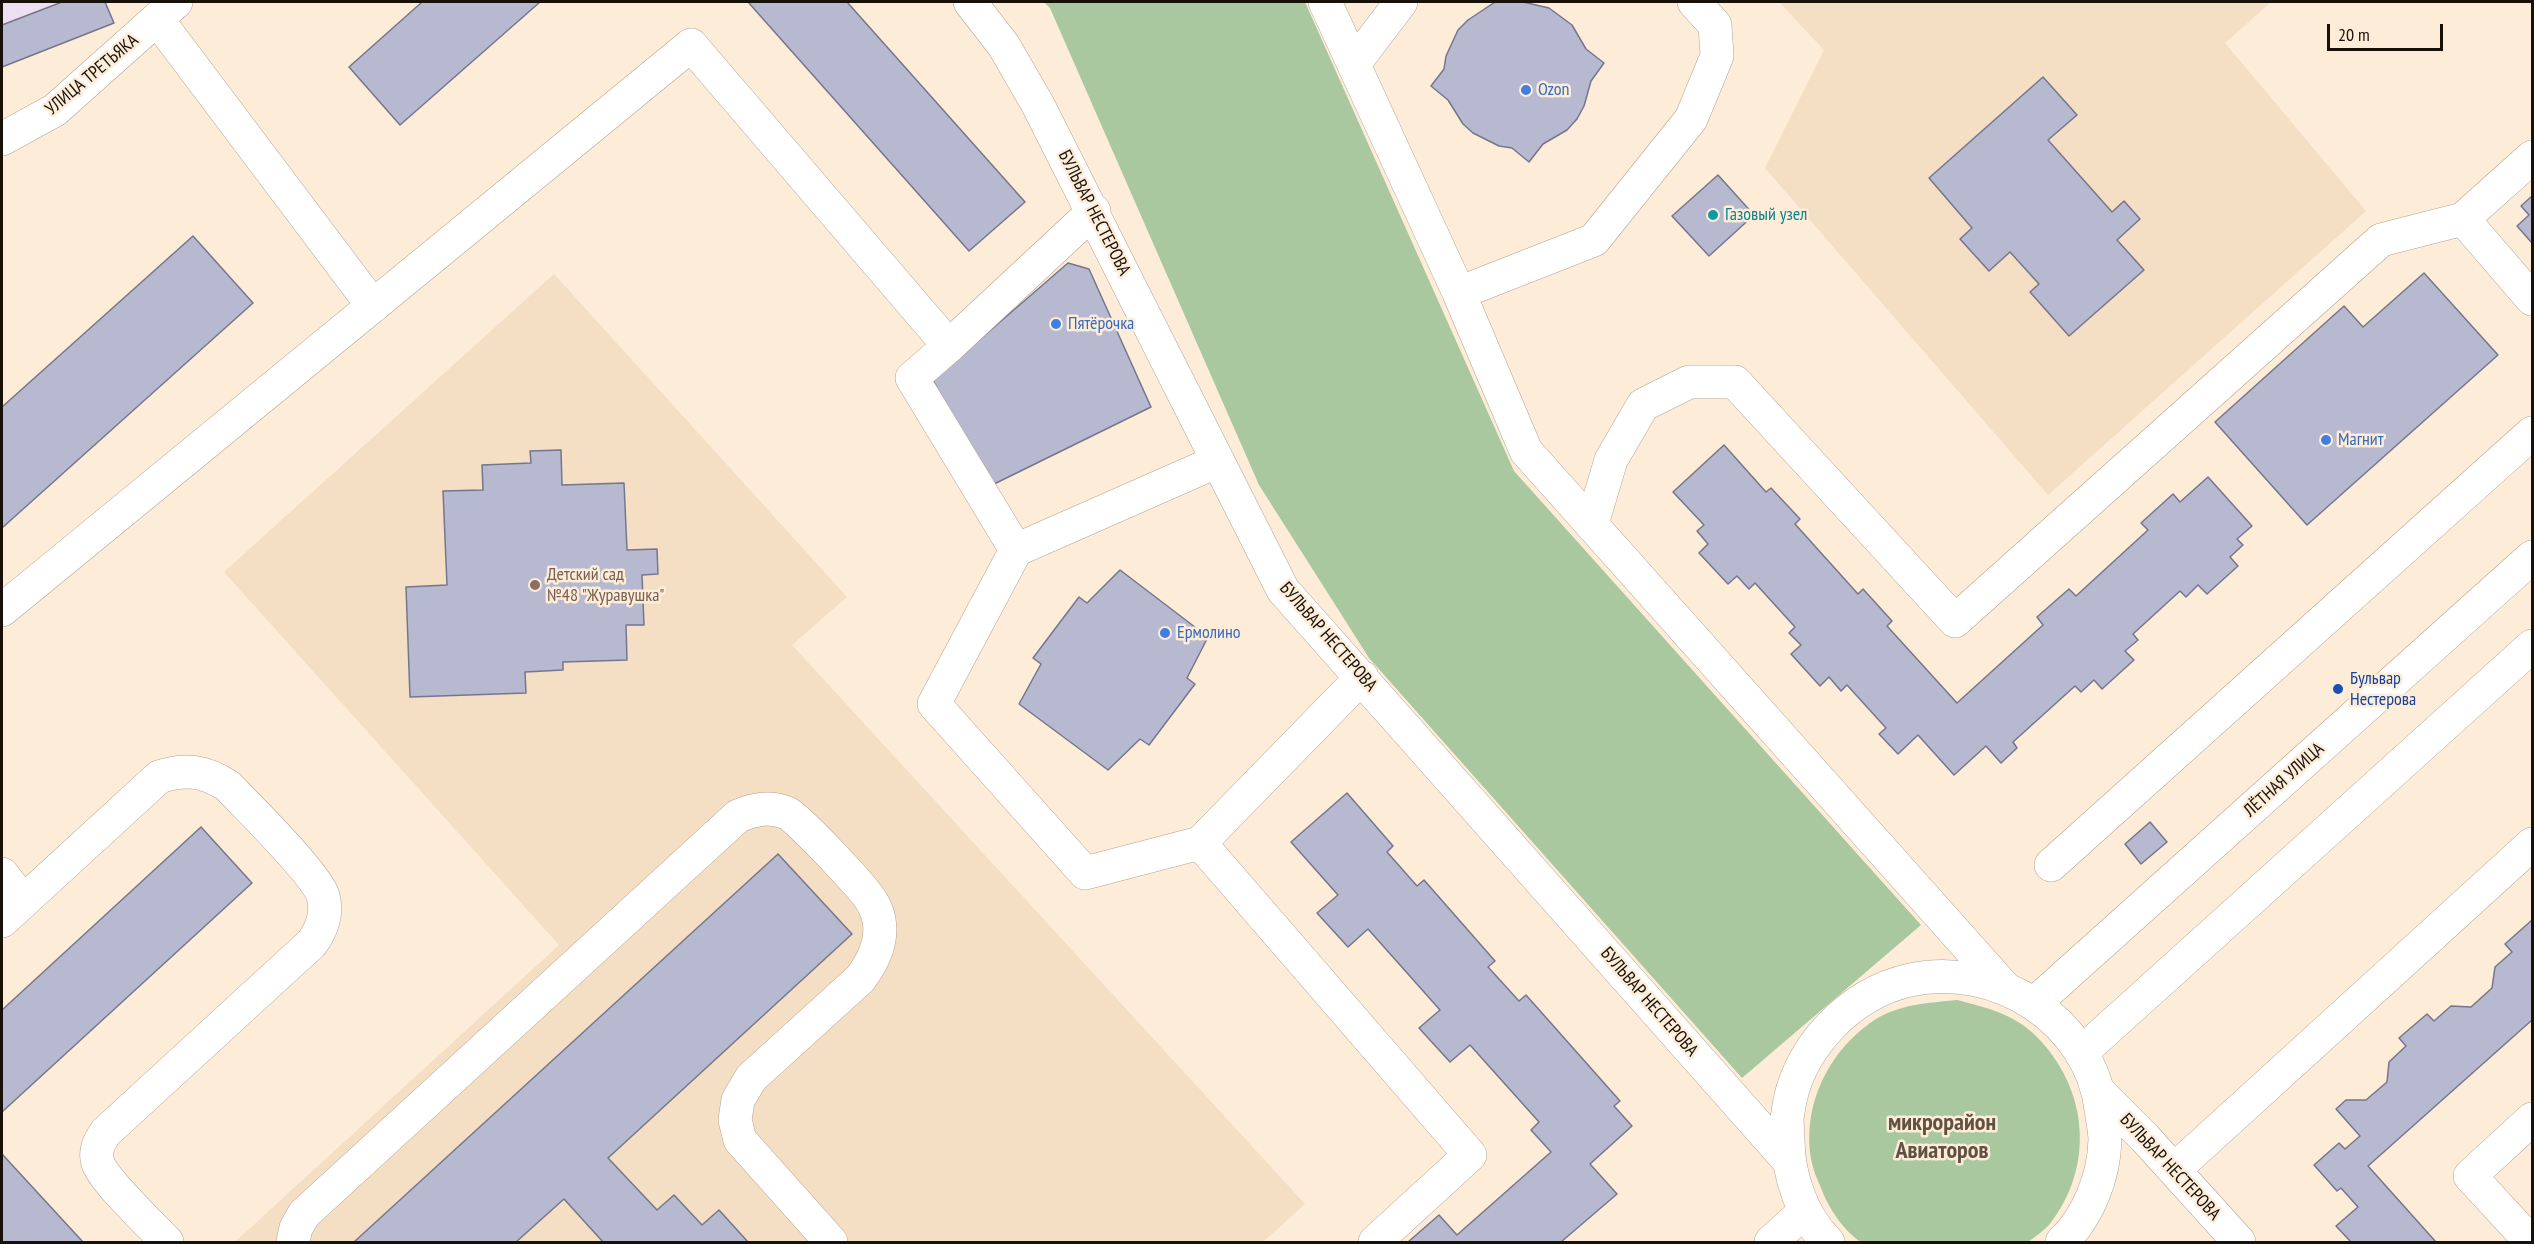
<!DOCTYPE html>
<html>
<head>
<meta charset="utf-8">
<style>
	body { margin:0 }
	#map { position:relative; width:2534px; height:1244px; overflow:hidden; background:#fdecd8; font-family:"PT Sans Narrow",sans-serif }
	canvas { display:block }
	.frame { position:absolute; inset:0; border:3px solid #17110a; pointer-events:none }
	.scale { position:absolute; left:2327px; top:24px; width:116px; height:27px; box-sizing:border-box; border:3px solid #17110a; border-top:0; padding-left:8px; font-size:18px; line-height:21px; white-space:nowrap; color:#17110a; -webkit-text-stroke:4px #fdecd8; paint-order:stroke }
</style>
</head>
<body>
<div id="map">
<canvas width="2534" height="1244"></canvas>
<div class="frame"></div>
<div class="scale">20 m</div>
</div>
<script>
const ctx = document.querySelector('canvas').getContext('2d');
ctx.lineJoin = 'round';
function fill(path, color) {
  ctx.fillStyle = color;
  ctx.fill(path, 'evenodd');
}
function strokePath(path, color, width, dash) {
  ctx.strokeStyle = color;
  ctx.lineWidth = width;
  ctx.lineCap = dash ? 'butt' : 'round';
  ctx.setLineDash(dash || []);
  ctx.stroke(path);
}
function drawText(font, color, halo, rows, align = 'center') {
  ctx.font = font + ' "PT Sans Narrow",sans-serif';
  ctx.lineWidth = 5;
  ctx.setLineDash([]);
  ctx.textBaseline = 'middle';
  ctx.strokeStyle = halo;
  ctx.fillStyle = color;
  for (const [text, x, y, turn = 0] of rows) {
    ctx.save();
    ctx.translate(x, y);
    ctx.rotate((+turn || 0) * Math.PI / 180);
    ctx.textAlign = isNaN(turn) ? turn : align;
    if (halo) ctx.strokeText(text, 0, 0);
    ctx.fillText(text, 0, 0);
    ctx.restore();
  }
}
const built = new Path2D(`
	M 1779,2 L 2271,2 L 2225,43 L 2366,211 L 2048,495 L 1765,168 L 1824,50 Z
	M 554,274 L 847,597 L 792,645 L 1305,1204 L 1263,1242 L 235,1242 L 559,945 L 224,572 Z`);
const industrial = new Path2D(`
	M 2,2 L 62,2 L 70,22 L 2,48 Z`);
const green = new Path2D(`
	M 1044,2 L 1305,2 L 1514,471 L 1921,925 L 1742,1078 L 1369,658 L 1259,485 L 1050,8 Z
	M 1957,1000 C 1984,1007 2014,1014 2035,1035 C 2088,1087 2096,1166 2049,1225 C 2043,1231 2035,1237 2028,1242 L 1861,1242 C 1845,1232 1830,1210 1823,1193 C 1820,1184 1815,1176 1813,1167 C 1799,1111 1827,1052 1873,1021 C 1898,1004 1929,1003 1957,1000 Z`);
const building = new Path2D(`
	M 62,2 L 105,2 L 114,23 L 2,67 L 2,25 Z
	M 422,2 L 540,2 L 400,125 L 349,67 Z
	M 748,2 L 847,2 L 1025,202 L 969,251 Z
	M 1495,2 L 1523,2 L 1549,8 L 1572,25 L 1586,49 L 1604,63 L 1591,81 L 1584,106 L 1577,119 L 1567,130 L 1543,144 L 1529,162 L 1512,148 L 1499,146 L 1473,133 L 1463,124 L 1448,100 L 1431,86 L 1444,69 L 1446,56 L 1458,30 L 1468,20 Z
	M 2043,77 L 2077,115 L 2048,140 L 2112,212 L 2124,201 L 2140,219 L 2117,240 L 2144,270 L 2069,336 L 2030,292 L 2039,284 L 2010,252 L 1989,271 L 1960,239 L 1972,228 L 1929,178 Z
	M 1718,175 L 1754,215 L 1709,256 L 1672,216 Z
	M 2532,196 L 2532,243 L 2517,226 L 2529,215 L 2521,206 Z
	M 193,236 L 253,303 L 2,528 L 2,407 Z
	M 1068,263 L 1089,269 L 1151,407 L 988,487 L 933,380 Z
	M 2424,273 L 2498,355 L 2307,525 L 2215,422 L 2344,306 L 2363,327 Z
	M 1724,445 L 1766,492 L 1771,488 L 1800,519 L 1795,524 L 1858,594 L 1863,589 L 1892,621 L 1887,626 L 1957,703 L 2043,625 L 2037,617 L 2069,589 L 2076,596 L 2148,530 L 2141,523 L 2173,494 L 2180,502 L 2208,477 L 2252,526 L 2237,539 L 2243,545 L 2230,557 L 2238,566 L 2207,594 L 2198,585 L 2186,597 L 2180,591 L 2133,634 L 2138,640 L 2125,651 L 2134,660 L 2102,689 L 2094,680 L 2081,692 L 2075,686 L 2013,742 L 2017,748 L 2001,763 L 1986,746 L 1954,775 L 1918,735 L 1898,754 L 1879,734 L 1886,728 L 1847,685 L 1841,691 L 1829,677 L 1820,686 L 1791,654 L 1801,645 L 1789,633 L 1795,627 L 1755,583 L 1749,589 L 1737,576 L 1728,584 L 1699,553 L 1708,544 L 1697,531 L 1704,525 L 1673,492 Z
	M 561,450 L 562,485 L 624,483 L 627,550 L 657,549 L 658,574 L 642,575 L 644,625 L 626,625 L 627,660 L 563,662 L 563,670 L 525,672 L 526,693 L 410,697 L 406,587 L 447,585 L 443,491 L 483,490 L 482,465 L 531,463 L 530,451 Z
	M 1120,570 L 1208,637 L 1187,678 L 1195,684 L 1149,745 L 1140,739 L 1108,770 L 1019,704 L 1041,664 L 1033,658 L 1079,597 L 1087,603 Z
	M 1347,793 L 1393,846 L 1387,852 L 1417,886 L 1424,880 L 1495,961 L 1488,967 L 1519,1001 L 1526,995 L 1620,1101 L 1614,1106 L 1632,1126 L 1590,1164 L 1617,1194 L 1561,1242 L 1408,1242 L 1439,1215 L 1457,1235 L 1551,1152 L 1531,1130 L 1539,1122 L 1470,1045 L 1450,1062 L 1419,1028 L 1440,1010 L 1368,929 L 1348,947 L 1317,913 L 1338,895 L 1291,842 Z
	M 2150,822 L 2167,842 L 2141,864 L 2125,844 Z
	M 201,827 L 252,883 L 2,1112 L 2,1010 Z
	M 778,854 L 852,934 L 608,1158 L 657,1210 L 674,1195 L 702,1225 L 719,1210 L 748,1242 L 603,1242 L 564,1199 L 516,1242 L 354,1242 Z
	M 2532,920 L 2532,1020 L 2368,1166 L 2436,1242 L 2351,1242 L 2336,1226 L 2358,1207 L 2341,1188 L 2337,1191 L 2314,1165 L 2339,1143 L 2345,1149 L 2360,1136 L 2336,1109 L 2346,1100 L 2366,1100 L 2387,1082 L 2389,1062 L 2406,1046 L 2399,1038 L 2427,1014 L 2434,1021 L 2451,1006 L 2471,1007 L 2492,988 L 2495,967 L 2512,952 L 2505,944 Z
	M 2,1154 L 83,1242 L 2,1242 Z`);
const minor = new Path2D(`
	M 970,2 L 1004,46 L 1038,105 L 1283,590 L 1788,1160
	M 1325,2 L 1459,293 L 1526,451 L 2004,987
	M 157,19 L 373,306
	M 1354,64 L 1401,2
	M 2,139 L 55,110 L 176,2
	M 2463,219 L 2532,299
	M 1459,293 L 1594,240 L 1691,119 L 1717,56 L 1715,25 L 1694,2
	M 949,346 L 1094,211
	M 1592,524 L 1611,460 L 1643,405 L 1689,382 L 1735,382 L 1955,621 L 2381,240 L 2463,219 L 2532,157
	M 1016,550 L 1218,461
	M 2,610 L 691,45 L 949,346 L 912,378 L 1016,550 L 934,704 L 1085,873 L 1200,843 L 1470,1155 L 1375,1242
	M 1200,843 L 1362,677
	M 2051,865 L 2532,433
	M 2,874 L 23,901
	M 2,921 L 159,777 C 186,768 205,771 228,786 C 247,806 317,875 323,896 C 328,914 322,929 312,943 L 106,1132 C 99,1142 94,1151 98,1163 C 104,1181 152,1226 167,1242
	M 2035,1003 L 2532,557
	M 2082,1052 L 2532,646
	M 2099,1092 L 2145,1138 L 2239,1242
	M 2174,1170 L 2532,844
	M 293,1242 L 296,1228 L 304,1214 L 738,816 C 755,809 770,806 787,813 C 798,818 866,890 872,902 C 875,907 878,914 879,920 C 883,942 873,962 860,979 L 751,1078 L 738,1100 L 735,1120 L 740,1140 L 831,1242
	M 1771,1242 L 1805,1211
	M 1828,1242 C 1802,1217 1788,1175 1788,1139 C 1788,1131 1786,1121 1788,1112 C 1796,1050 1848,994 1910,980 C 1996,961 2090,1020 2101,1109 C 2102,1119 2105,1130 2105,1140 C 2104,1177 2088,1217 2062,1242
	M 2531,1242 L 2470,1176 L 2532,1119`);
const markers = [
	[1526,90,6,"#3f7fe0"],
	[1713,215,6,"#0f9aa8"],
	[1056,324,6,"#3f7fe0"],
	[2326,440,6,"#3f7fe0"],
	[535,585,6,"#8d6e63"],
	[1165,633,6,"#3f7fe0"],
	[2338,689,6,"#1a4fb4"]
];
const streetNames = [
	["УЛИЦА ТРЕТЬЯКА",92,75,-40],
	["БУЛЬВАР НЕСТЕРОВА",1094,213,63],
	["БУЛЬВАР НЕСТЕРОВА",1328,637,49],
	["ЛЁТНАЯ УЛИЦА",2284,780,-42],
	["БУЛЬВАР НЕСТЕРОВА",1649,1002,49],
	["БУЛЬВАР НЕСТЕРОВА",2170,1167,47]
];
const shopNames = [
	["Ozon",1538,90],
	["Пятёрочка",1068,324],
	["Магнит",2338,440],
	["Ермолино",1177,633]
];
const cultureNames = [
	["Газовый узел",1725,215]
];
const educationNames = [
	["Детский сад",547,575],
	["№48 \"Журавушка\"",547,596]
];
const transitNames = [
	["Бульвар",2350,679],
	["Нестерова",2350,700]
];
const districtNames = [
	["микрорайон",1942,1123],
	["Авиаторов",1942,1151]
];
fill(built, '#f4dec4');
fill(industrial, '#eedff2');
fill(green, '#a9c89f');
fill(building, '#b7b9d0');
strokePath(building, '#75768c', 1.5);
strokePath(minor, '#b3a390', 34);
strokePath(minor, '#fff', 33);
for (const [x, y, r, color] of markers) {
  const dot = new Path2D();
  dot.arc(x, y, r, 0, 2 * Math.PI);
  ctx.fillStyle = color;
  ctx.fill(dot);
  strokePath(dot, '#fdecd8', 2);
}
drawText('18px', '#17110a', '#fdecd8', streetNames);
drawText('18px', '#366cbe', '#fdecd8', shopNames, 'left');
drawText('18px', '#0d838f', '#fdecd8', cultureNames, 'left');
drawText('18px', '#785e54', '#fdecd8', educationNames, 'left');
drawText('18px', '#164399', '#fdecd8', transitNames, 'left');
drawText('bold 24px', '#605140', '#fdecd8', districtNames);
</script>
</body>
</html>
